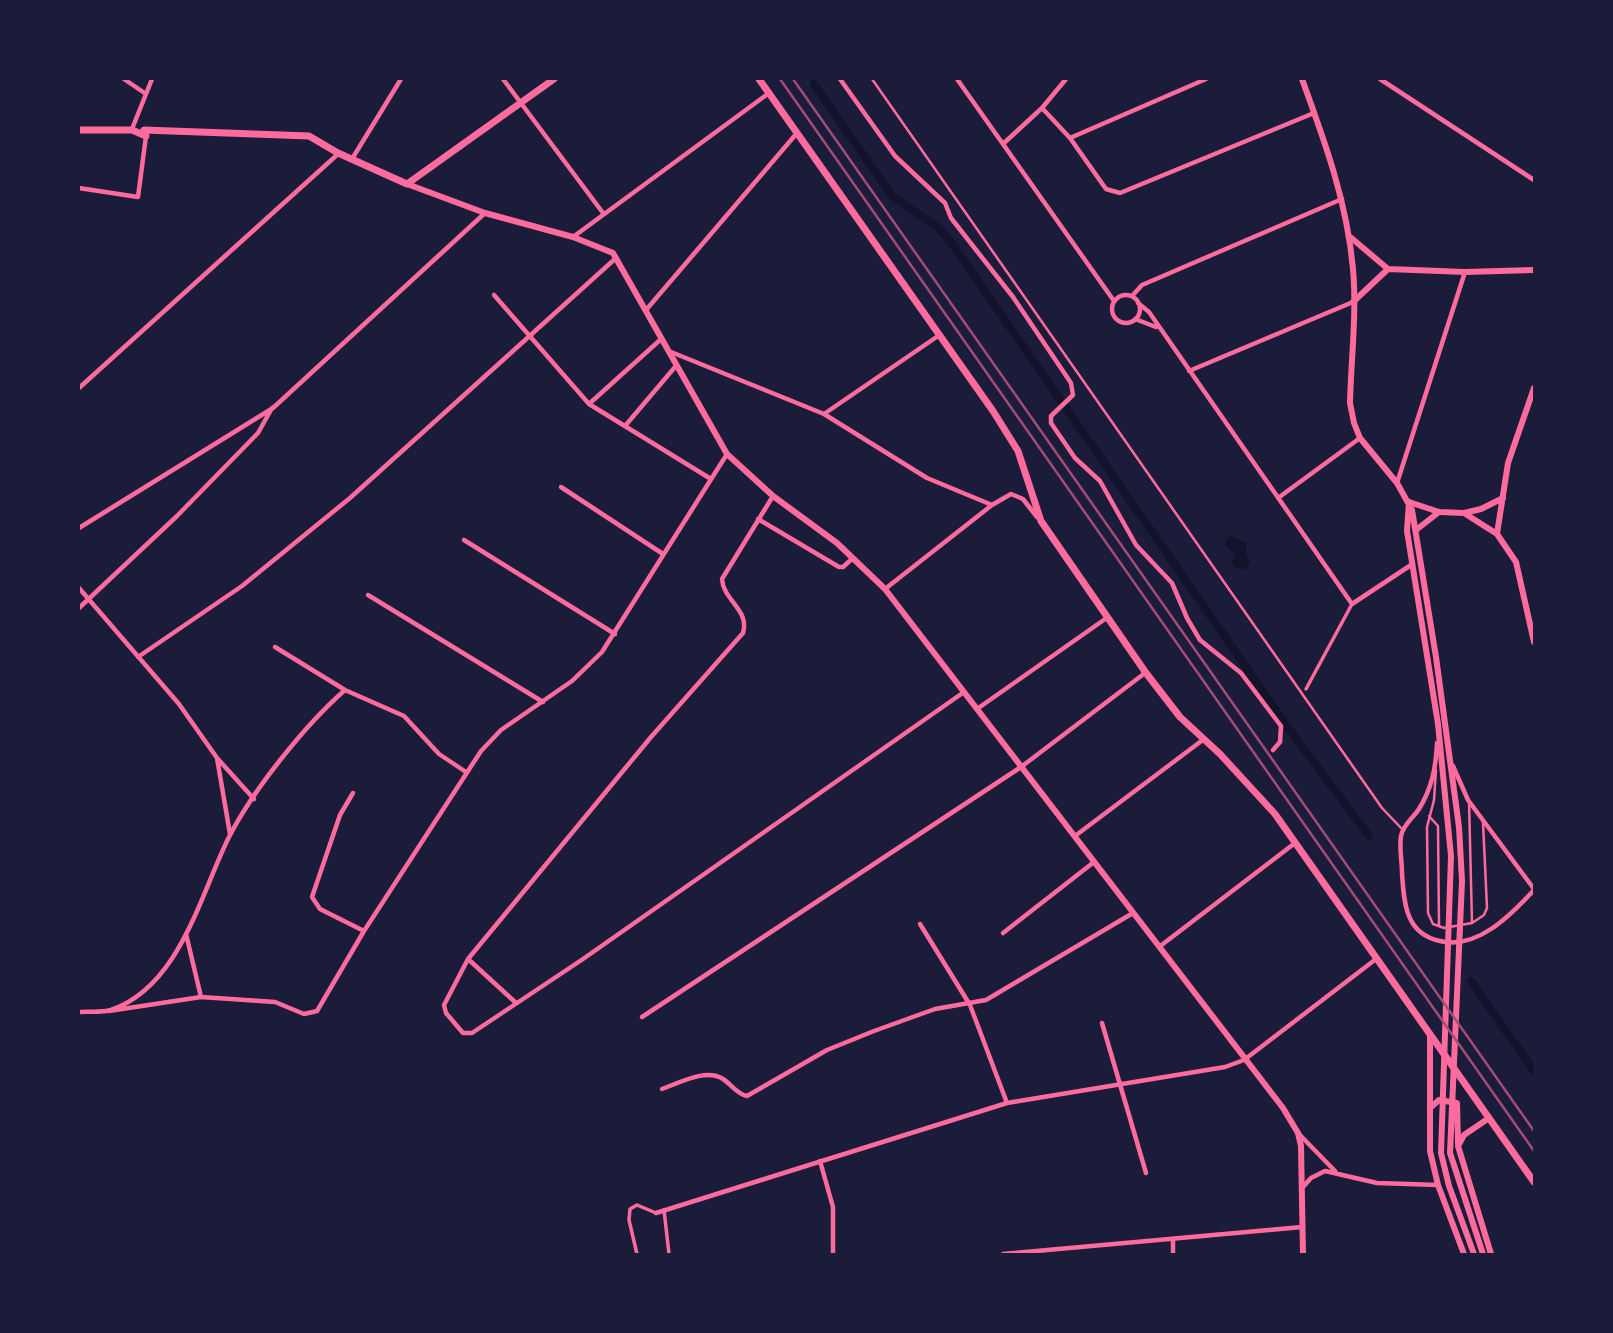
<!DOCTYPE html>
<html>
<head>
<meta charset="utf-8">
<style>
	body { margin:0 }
	#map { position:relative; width:1613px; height:1333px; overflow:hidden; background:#1b1b3a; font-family:"Space Grotesk",sans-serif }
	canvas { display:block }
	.frame { position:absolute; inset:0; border:80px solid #1b1b3a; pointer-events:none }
</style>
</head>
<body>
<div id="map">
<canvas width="1613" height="1333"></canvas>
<div class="frame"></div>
</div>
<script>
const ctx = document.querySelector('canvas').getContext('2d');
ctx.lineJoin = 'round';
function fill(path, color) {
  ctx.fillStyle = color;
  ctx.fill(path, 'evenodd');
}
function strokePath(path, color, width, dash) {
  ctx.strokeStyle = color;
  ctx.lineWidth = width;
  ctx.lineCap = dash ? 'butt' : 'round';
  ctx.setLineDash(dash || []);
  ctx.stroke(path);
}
const water = new Path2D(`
	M 1231,536 L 1247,544 L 1246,553 L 1250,563 L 1245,570 L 1234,567 L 1232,561 L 1236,554 L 1225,546 L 1226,540 Z`);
const canal = new Path2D(`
	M 814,84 L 892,196 L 940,229 L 950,241 L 1289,729 L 1369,836
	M 1471,981 L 1534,1071`);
const service = new Path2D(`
	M 872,79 L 1382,808 L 1403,830
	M 1436,770 L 1434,800 L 1427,827 L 1428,913 L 1433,924 L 1444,928 L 1472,923 L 1469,801
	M 1429,816 L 1438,826 L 1439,926
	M 1472,923 L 1484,915 L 1487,908 L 1483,822`);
const pedestrian = new Path2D(`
	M 1306,689 L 1352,604
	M 664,1210 L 669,1254
	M 637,1254 L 629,1220 L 630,1209 L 637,1205 L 656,1213`);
const minor = new Path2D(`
	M 124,79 L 146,94
	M 503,79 L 603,213
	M 840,79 L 895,156 L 945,203 L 951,218 L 1013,297 L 1071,383 L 1073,395 L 1051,416 L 1051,423 L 1075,458 L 1100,481 L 1136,545 L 1172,583 L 1187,618 L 1200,640 L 1241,673 L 1281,726 L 1280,742 L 1273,750
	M 957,79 L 1114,301
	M 1380,79 L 1534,180
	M 1042,108 L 1070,138 L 1106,189 L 1120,193 L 1314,113
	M 132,129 L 152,79
	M 1070,138 L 1206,79
	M 1004,143 L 1042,108 L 1066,79
	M 352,159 L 401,79
	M 79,188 L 138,197 L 146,136
	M 573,237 L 769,93
	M 494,295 L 589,404 L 711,479
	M1112 309a14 14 0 1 1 28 0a14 14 0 1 1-28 0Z
	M 1132,296 L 1142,285 L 1342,199
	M 1138,303 L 1149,312 L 1352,604 L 1411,565
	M 646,310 L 797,133
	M 1135,319 L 1156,327
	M 671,352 L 824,414 L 927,478 L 992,505
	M 1189,371 L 1353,302
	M 79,388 L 338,154
	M 589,404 L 660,340
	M 824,414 L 938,336
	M 625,426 L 675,367
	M 1397,483 L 1465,272
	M 561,487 L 663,554
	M 773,496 L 722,579 C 723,600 750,610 743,633 L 651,737 L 468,959 L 444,1005 L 446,1013 L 463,1033 L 472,1033 L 583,959 L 964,692
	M 1278,498 L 1360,438
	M 758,519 L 839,567 L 843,567 L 853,558
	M 79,528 L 273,408 L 485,213
	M 464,540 L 615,634
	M 79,588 L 179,704 L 217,758 L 230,834
	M 885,589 L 992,505 L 1011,494 L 1023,499 L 1037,517
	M 368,595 L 543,702
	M 79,608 L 177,516 L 258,433 L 272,408
	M 275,647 L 345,690 L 404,716 L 439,754 L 466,772
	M 138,657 L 242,586 L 350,498 L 616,258
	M 977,709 L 1108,617
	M 1437,743 C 1436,767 1432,788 1419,809 C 1413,818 1403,825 1401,836 C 1399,847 1402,861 1402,873 C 1404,902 1405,934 1440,941 C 1477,950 1511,915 1534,890
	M 217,758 L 254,799
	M 1453,766 L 1468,800 L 1534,889
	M 353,793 L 340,815 L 312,897 L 320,909 L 364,931
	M 1075,836 L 1204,739
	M 920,924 L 970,1005 L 1007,1103
	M 1003,933 L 1094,862
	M 186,934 L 201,997
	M 1159,947 L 1295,843
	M 468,959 L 515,1002
	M 109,1011 L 201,997 L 275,1002 L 304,1014 L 317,1011 L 364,931 L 481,751 L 501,730 L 572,681 L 602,652 L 727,454
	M 79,1012 C 89,1011 101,1013 111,1010 C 180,986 200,895 229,837 C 253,790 305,725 345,690
	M 642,1017 L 1021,767 L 1145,673
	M 1102,1023 L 1146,1173
	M 662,1089 C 679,1083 706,1068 723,1079 C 732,1085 737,1094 747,1096 L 827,1050 L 874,1031 L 935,1009 L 986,1000 L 1133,913
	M 1298,1133 L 1335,1171
	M 820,1161 L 833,1207 L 833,1254
	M 1303,1187 L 1311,1178 L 1325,1171 L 1377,1183 L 1438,1185
	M 656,1213 L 1007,1103 L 1225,1067 L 1244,1060 L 1376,959
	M 1003,1254 L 1302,1227
	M 1173,1254 L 1173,1240`);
const tertiary = new Path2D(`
	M 407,184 L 485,213 L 573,237 L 613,253 L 727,454 L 773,496 L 837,543 L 885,589 L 1283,1108 L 1298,1133 L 1301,1146 L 1303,1254
	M 1349,236 L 1388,269 L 1465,272 L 1534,270
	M 1353,302 L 1388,269
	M 1409,502 L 1439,512 L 1464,513 L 1497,534 L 1516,562 L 1534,642
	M 1464,513 L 1481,509 L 1503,498
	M 1497,534 L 1508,463 L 1534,388`);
const secondary = new Path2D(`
	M 1302,79 C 1325,142 1347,202 1353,269 C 1357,313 1351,359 1350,403 L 1354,423 L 1360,438 L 1397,483 L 1412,510 L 1436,657 L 1459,827 L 1462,881 L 1450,1153 L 1483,1254
	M 1409,502 L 1407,531 L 1438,724 L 1451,856 L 1441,1153 L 1449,1186 L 1474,1254
	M 1416,530 L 1439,512
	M 1430,1034 L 1430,1151 L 1438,1185 L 1464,1254
	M 1430,1108 L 1439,1100 L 1457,1103 L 1458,1143
	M 1489,1118 L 1464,1135 L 1458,1146 L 1491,1254`);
const primary = new Path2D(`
	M 759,79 L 993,411 L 1018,451 L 1041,521 L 1146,673 L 1180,717 L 1220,754 L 1275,814 L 1534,1182
	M 79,130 L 132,130 L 146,136 L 144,130 L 309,136 L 338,153 L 407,184 L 554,79`);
const rail = new Path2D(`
	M 780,79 L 1534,1151
	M 793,79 L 1534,1131`);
fill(water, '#12122b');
strokePath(canal, '#12122b', 8);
strokePath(service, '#ff6b9d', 2.5);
strokePath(pedestrian, '#ff6b9d', 3.5);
strokePath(minor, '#ff6b9d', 4.5);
strokePath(tertiary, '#ff6b9d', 6);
strokePath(secondary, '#ff6b9d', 6);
strokePath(primary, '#ff6b9d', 7);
strokePath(rail, '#a44b75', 2.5);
</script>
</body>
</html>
